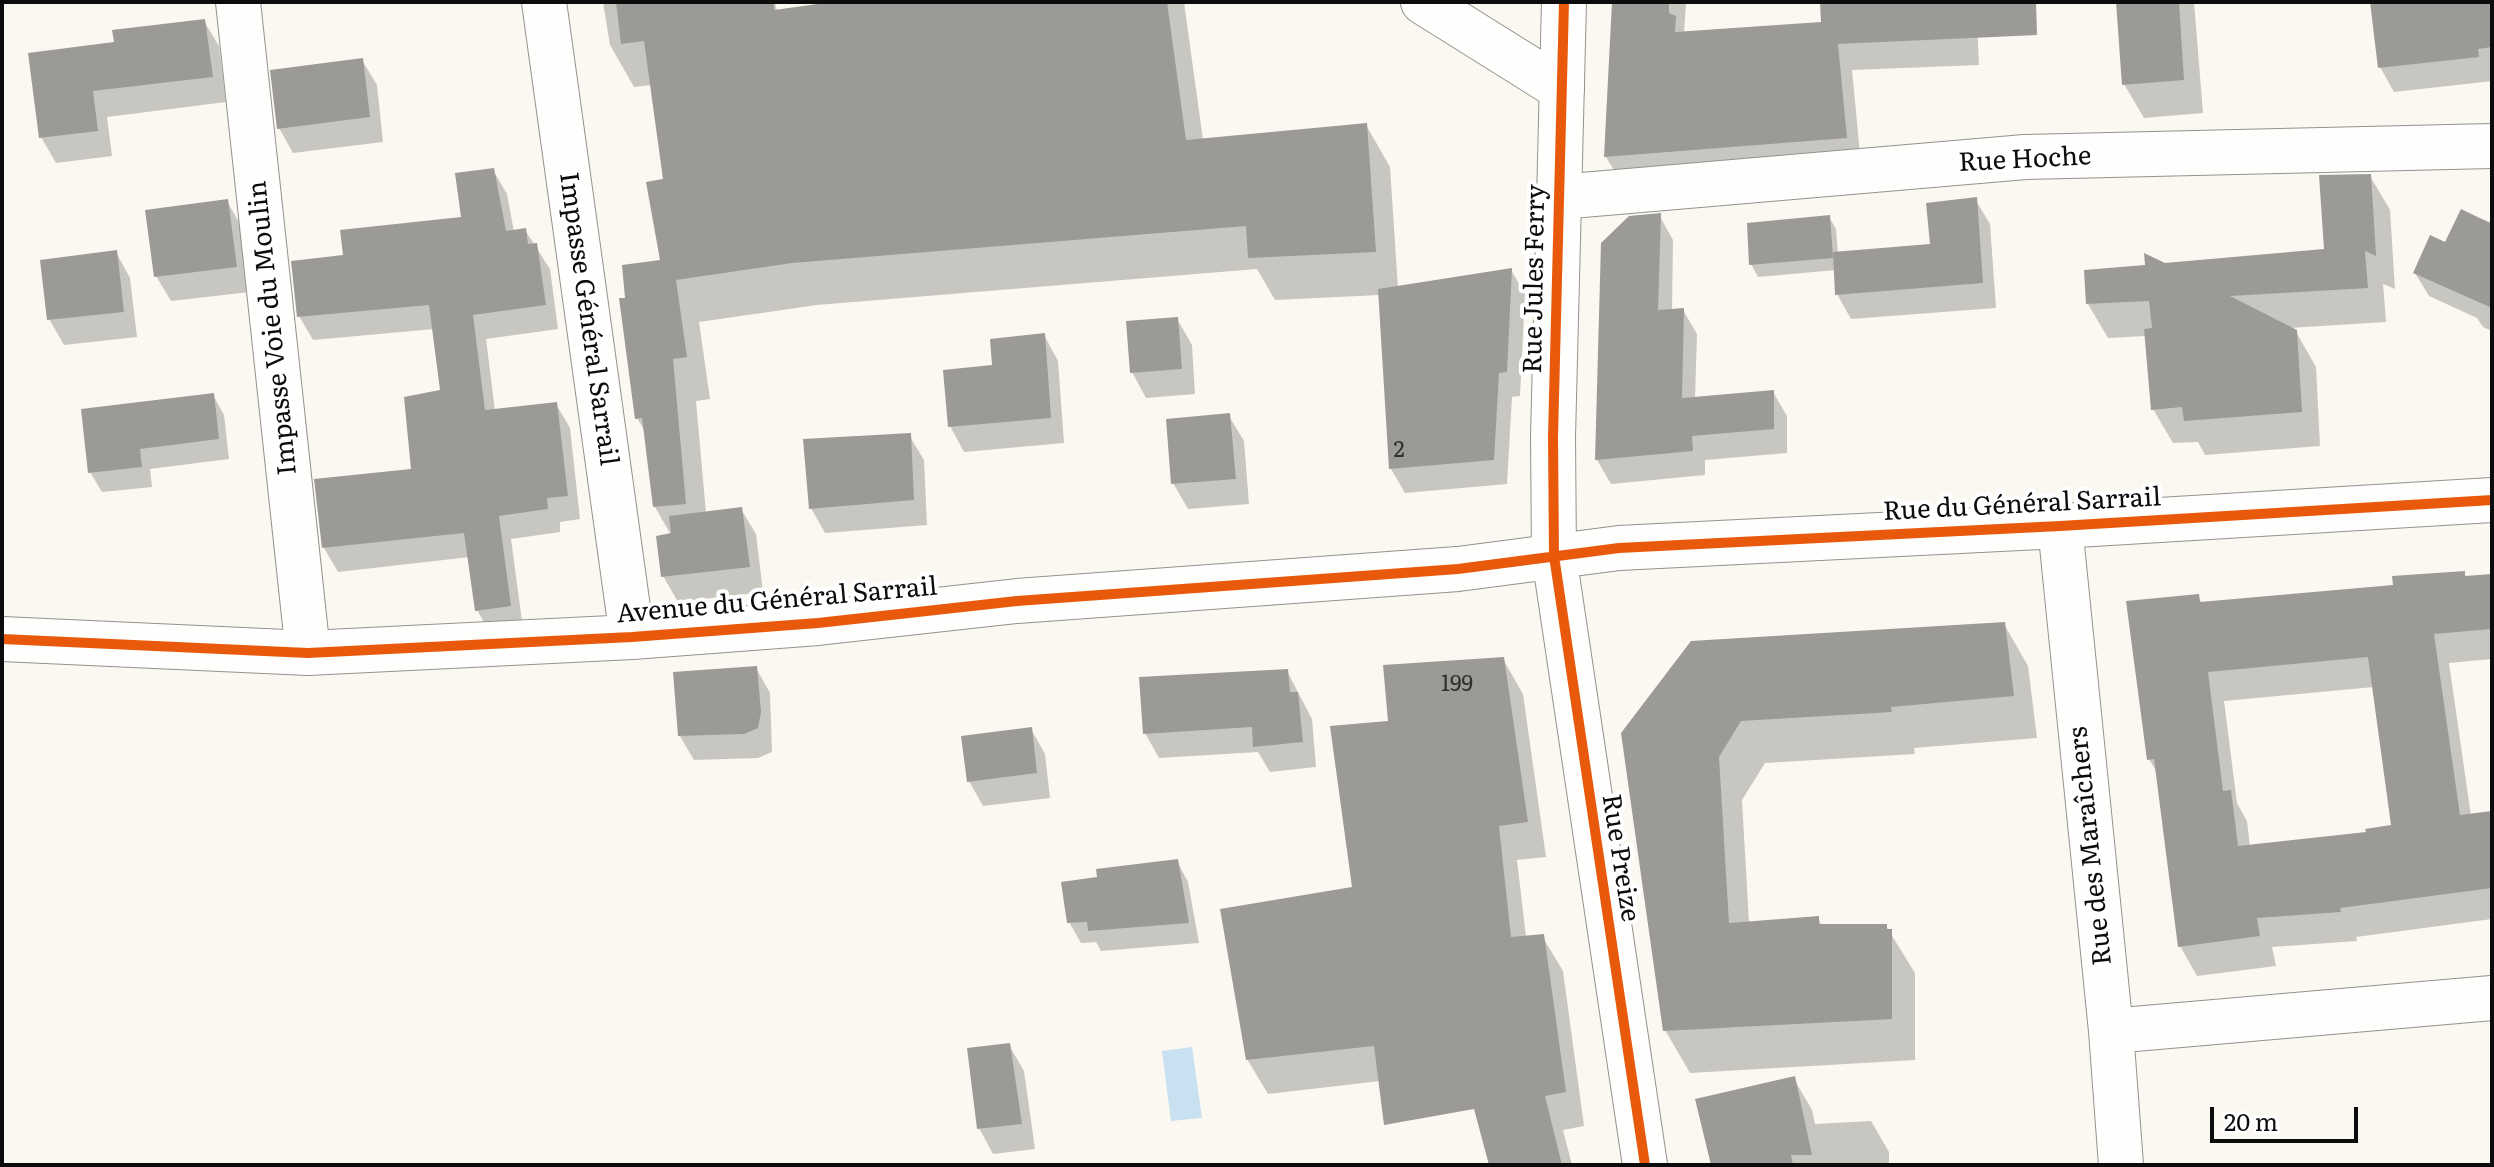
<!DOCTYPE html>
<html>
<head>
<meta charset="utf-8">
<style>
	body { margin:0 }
	#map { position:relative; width:2494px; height:1167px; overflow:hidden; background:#faf8f0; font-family:Literata,serif }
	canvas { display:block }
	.frame { position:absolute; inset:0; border:4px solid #0c0c0c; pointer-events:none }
	.scale { position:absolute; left:2210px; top:1107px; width:148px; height:36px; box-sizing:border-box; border:4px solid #0c0c0c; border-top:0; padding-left:10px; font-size:24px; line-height:28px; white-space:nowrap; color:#0c0c0c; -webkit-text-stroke:6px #fff; paint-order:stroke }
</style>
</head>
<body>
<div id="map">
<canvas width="2494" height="1167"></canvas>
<div class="frame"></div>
<div class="scale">20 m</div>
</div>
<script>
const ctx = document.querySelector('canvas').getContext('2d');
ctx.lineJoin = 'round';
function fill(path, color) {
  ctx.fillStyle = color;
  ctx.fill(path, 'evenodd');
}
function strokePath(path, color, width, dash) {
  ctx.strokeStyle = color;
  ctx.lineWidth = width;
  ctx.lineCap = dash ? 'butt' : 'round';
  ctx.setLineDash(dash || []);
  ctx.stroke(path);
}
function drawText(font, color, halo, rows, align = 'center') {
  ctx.font = font + ' Literata,serif';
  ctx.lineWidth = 8;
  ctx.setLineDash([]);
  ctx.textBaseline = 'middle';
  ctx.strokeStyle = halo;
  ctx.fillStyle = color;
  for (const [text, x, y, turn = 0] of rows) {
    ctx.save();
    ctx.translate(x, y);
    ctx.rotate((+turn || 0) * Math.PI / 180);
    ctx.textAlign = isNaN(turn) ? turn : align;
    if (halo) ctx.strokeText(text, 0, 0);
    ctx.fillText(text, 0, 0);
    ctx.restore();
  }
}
const water = new Path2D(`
	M 1192,1047 L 1202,1118 L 1171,1121 L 1162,1051 Z`);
const shadow = new Path2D(`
	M 603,2 L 775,2 L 777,12 L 847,2 L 1184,2 L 1203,140 L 1366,125 L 1390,167 L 1398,288 L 1511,270 L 1525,294 L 1520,396 L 1512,397 L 1507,484 L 1405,493 L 1391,469 L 1380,295 L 1275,300 L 1257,269 L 817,305 L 699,322 L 710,399 L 696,401 L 706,513 L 741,509 L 756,534 L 763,592 L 678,602 L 663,576 L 671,535 L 655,507 L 646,433 L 637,418 L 627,300 L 662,262 L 665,181 L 652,85 L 634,87 L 610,45 Z
	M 1614,2 L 1686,2 L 1684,34 L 1824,24 L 1822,2 L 1976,2 L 1979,65 L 1852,70 L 1861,164 L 1622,184 L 1606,157 Z
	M 2118,2 L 2194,2 L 2203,113 L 2144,118 L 2124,84 Z
	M 2372,2 L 2492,2 L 2492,81 L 2394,92 L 2380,67 Z
	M 204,21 L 219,46 L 226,102 L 107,117 L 112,156 L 56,163 L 41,137 L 116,44 Z
	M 362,60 L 377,85 L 383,142 L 293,153 L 279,128 Z
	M 493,170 L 507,194 L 514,232 L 525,230 L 550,269 L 558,329 L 486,339 L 495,411 L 556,404 L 570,428 L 580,519 L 560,522 L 560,532 L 511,539 L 523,629 L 491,634 L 477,610 L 470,557 L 338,572 L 324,548 L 317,480 L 414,470 L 442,392 L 434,329 L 313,340 L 299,316 L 346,257 L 463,219 Z
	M 2370,176 L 2390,210 L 2395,289 L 2383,284 L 2386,322 L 2289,328 L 2296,332 L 2316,367 L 2320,446 L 2205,455 L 2198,442 L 2173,443 L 2153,409 L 2146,336 L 2108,338 L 2088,304 L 2164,265 L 2326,251 Z
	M 1975,199 L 1990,224 L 1996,308 L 1851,319 L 1837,294 L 1836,270 L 1758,277 L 1751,264 L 1829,217 L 1836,229 L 1838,254 L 1932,246 Z
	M 227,201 L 241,226 L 250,292 L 171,301 L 156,276 Z
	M 2462,211 L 2492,223 L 2492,331 L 2483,327 L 2477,318 L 2429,296 L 2415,273 L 2446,244 Z
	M 1659,215 L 1673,240 L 1672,311 L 1683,310 L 1697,334 L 1695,399 L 1773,392 L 1787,416 L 1787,453 L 1705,460 L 1705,475 L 1611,484 L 1597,460 L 1603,244 Z
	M 116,252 L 130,278 L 137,337 L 64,345 L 49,319 Z
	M 1177,319 L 1192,345 L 1195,394 L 1146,398 L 1132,372 Z
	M 1044,335 L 1058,361 L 1064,443 L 964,452 L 950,426 L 994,366 Z
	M 213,395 L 224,415 L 229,459 L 150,469 L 152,487 L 102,492 L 90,472 Z
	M 1229,416 L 1244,441 L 1249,504 L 1188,509 L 1173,483 Z
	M 909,435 L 924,460 L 927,525 L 825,533 L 811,508 Z
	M 2464,573 L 2467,578 L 2492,576 L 2492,659 L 2449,663 L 2471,816 L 2492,813 L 2492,919 L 2356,937 L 2357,941 L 2272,947 L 2276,966 L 2197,976 L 2180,946 L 2159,776 L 2149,759 L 2198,596 L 2202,604 L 2395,587 ZM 2374,687 L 2394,827 L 2368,834 L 2250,847 L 2247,821 L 2237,803 L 2224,701 Z
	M 2004,624 L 2028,666 L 2037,738 L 1914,748 L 1915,754 L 1765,763 L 1742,800 L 1749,923 L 1818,918 L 1822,926 L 1886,926 L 1915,973 L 1915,1060 L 1690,1073 L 1665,1030 L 1623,734 Z
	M 1503,659 L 1523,694 L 1546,857 L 1517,860 L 1526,937 L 1542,936 L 1563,971 L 1584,1126 L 1563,1130 L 1572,1165 L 1491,1165 L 1447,994 L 1415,1077 L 1268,1094 L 1247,1059 L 1354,889 L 1390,723 Z
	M 756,668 L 770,693 L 772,752 L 758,758 L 694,760 L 680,736 Z
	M 1287,671 L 1312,719 L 1316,767 L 1270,772 L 1258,752 L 1159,758 L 1145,733 Z
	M 1031,729 L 1045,754 L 1050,798 L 983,806 L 969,781 Z
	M 1177,861 L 1188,882 L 1199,943 L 1101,951 L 1096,942 L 1081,943 L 1069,922 L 1100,879 Z
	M 1009,1045 L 1024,1071 L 1035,1149 L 993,1154 L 979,1128 Z
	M 1794,1079 L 1812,1110 L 1815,1124 L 1871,1121 L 1889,1152 L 1889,1165 L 1713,1165 Z`);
const building = new Path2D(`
	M 616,2 L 774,2 L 774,10 L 832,2 L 1167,2 L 1186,140 L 1367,123 L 1376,252 L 1248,258 L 1246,226 L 792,263 L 676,280 L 687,357 L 673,359 L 686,504 L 653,507 L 642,418 L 635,419 L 619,298 L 625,298 L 622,265 L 660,260 L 646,182 L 663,179 L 644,41 L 621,44 Z
	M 1612,2 L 1669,2 L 1669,13 L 1676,16 L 1675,32 L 1821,22 L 1820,2 L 2036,2 L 2037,35 L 1838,44 L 1847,138 L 1604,157 Z
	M 2116,2 L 2179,2 L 2184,80 L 2122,85 Z
	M 2370,2 L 2492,2 L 2492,47 L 2478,49 L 2479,57 L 2378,68 Z
	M 205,19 L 213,77 L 93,91 L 98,131 L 39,138 L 28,53 L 114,42 L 112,30 Z
	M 363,58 L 370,117 L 277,129 L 270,70 Z
	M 494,168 L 506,231 L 526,228 L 528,244 L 537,243 L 546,305 L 473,315 L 485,410 L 557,402 L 568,496 L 547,498 L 548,509 L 499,516 L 511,606 L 475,611 L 464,533 L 322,548 L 314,479 L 411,469 L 404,397 L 440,390 L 429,305 L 297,317 L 291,261 L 343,255 L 340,230 L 461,217 L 455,173 Z
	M 2371,174 L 2376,256 L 2365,251 L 2368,288 L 2230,296 L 2297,330 L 2302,412 L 2184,421 L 2182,407 L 2151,410 L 2144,329 L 2152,328 L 2149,301 L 2086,304 L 2084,270 L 2145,265 L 2144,253 L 2165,263 L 2324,249 L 2319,175 Z
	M 1977,197 L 1983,283 L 1835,295 L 1833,252 L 1930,244 L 1926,203 Z
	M 228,199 L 237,267 L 154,277 L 145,210 Z
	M 2461,209 L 2492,224 L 2492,308 L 2413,273 L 2430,235 L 2445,242 Z
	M 1661,213 L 1658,310 L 1684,308 L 1682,398 L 1774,390 L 1774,429 L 1692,436 L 1693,451 L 1595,460 L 1601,243 L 1629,216 Z
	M 1830,215 L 1833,258 L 1749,265 L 1747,223 Z
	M 117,250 L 124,312 L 47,320 L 40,260 Z
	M 1512,268 L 1507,372 L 1499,373 L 1494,460 L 1389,469 L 1378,289 Z
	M 1178,317 L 1182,369 L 1130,373 L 1126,321 Z
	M 1045,333 L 1051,418 L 948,427 L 943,370 L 992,365 L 990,339 Z
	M 214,393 L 219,439 L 140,449 L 142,467 L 88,473 L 81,409 Z
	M 1230,413 L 1236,479 L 1171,484 L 1166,419 Z
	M 911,433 L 914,500 L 809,509 L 803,439 Z
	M 742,507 L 750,567 L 661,577 L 656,536 L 671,533 L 669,516 Z
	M 2465,571 L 2465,576 L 2492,574 L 2492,629 L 2434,634 L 2460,815 L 2492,811 L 2492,888 L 2340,908 L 2341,912 L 2257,918 L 2260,936 L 2178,947 L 2154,759 L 2147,760 L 2126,601 L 2199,594 L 2200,602 L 2393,585 L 2392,576 ZM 2368,657 L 2391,825 L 2365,829 L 2366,832 L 2238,846 L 2231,790 L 2223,791 L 2208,672 Z
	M 2005,622 L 2014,696 L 1891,707 L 1892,712 L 1741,721 L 1719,757 L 1729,923 L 1819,916 L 1819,924 L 1887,924 L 1887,929 L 1892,929 L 1892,1019 L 1663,1031 L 1621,733 L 1691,641 Z
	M 1504,657 L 1528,822 L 1499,826 L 1511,937 L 1544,934 L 1566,1092 L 1545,1096 L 1562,1165 L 1489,1165 L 1474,1109 L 1384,1125 L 1374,1046 L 1246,1060 L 1220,909 L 1352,887 L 1330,726 L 1388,721 L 1383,665 Z
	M 757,666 L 761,712 L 758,728 L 744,734 L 678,736 L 673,672 Z
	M 1288,669 L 1290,692 L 1298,692 L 1303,742 L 1253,747 L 1252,727 L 1143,734 L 1139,677 Z
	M 1032,727 L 1037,773 L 967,782 L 961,736 Z
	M 1178,859 L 1189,923 L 1088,931 L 1087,922 L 1067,923 L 1061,882 L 1097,877 L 1096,869 Z
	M 1010,1043 L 1022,1124 L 977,1129 L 967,1048 Z
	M 1795,1076 L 1812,1155 L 1791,1155 L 1793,1165 L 1711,1165 L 1695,1099 Z`);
const minor = new Path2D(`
	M 238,2 L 308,653
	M 544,2 L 632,637
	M 1423,2 L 1562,89
	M 1559,197 L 2025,157 L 2492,146
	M 2060,526 L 2111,1031 L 2121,1165
	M 2111,1031 L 2492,998`);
const tertiary = new Path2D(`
	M 1564,2 L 1553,437 L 1554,556 L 1645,1165
	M 2,639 L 308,653 L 632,637 L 818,623 L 1017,601 L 1458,569 L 1619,548 L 2060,526 L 2492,500`);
const cycleway = new Path2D(`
	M 1564,2 L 1553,437 L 1554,556 L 1645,1165
	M 2,639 L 308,653 L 632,637 L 818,623 L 1017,601 L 1458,569 L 1619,548 L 2060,526 L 2492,500`);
const numberNames = [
	["2",1399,451],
	["199",1457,685]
];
const streetNames = [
	["Rue Hoche",2025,160,-3],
	["Rue Jules Ferry",1535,279,-89],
	["Impasse Général Sarrail",588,319,82],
	["Impasse Voie du Moulin",273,328,-96],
	["Rue du Général Sarrail",2022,505,-3],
	["Avenue du Général Sarrail",777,601,-5],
	["Rue des Maraîchers",2091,846,-96],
	["Rue Preize",1620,858,81]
];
fill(water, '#c9e0f1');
fill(shadow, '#0003');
fill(building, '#9c9a96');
strokePath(minor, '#93928f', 46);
strokePath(tertiary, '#93928f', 46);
strokePath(minor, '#fefefd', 44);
strokePath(tertiary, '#fefefd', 44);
strokePath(cycleway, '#e8590c', 10);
drawText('22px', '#30302e', null, numberNames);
drawText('26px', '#0c0c0c', '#fff', streetNames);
</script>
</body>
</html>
